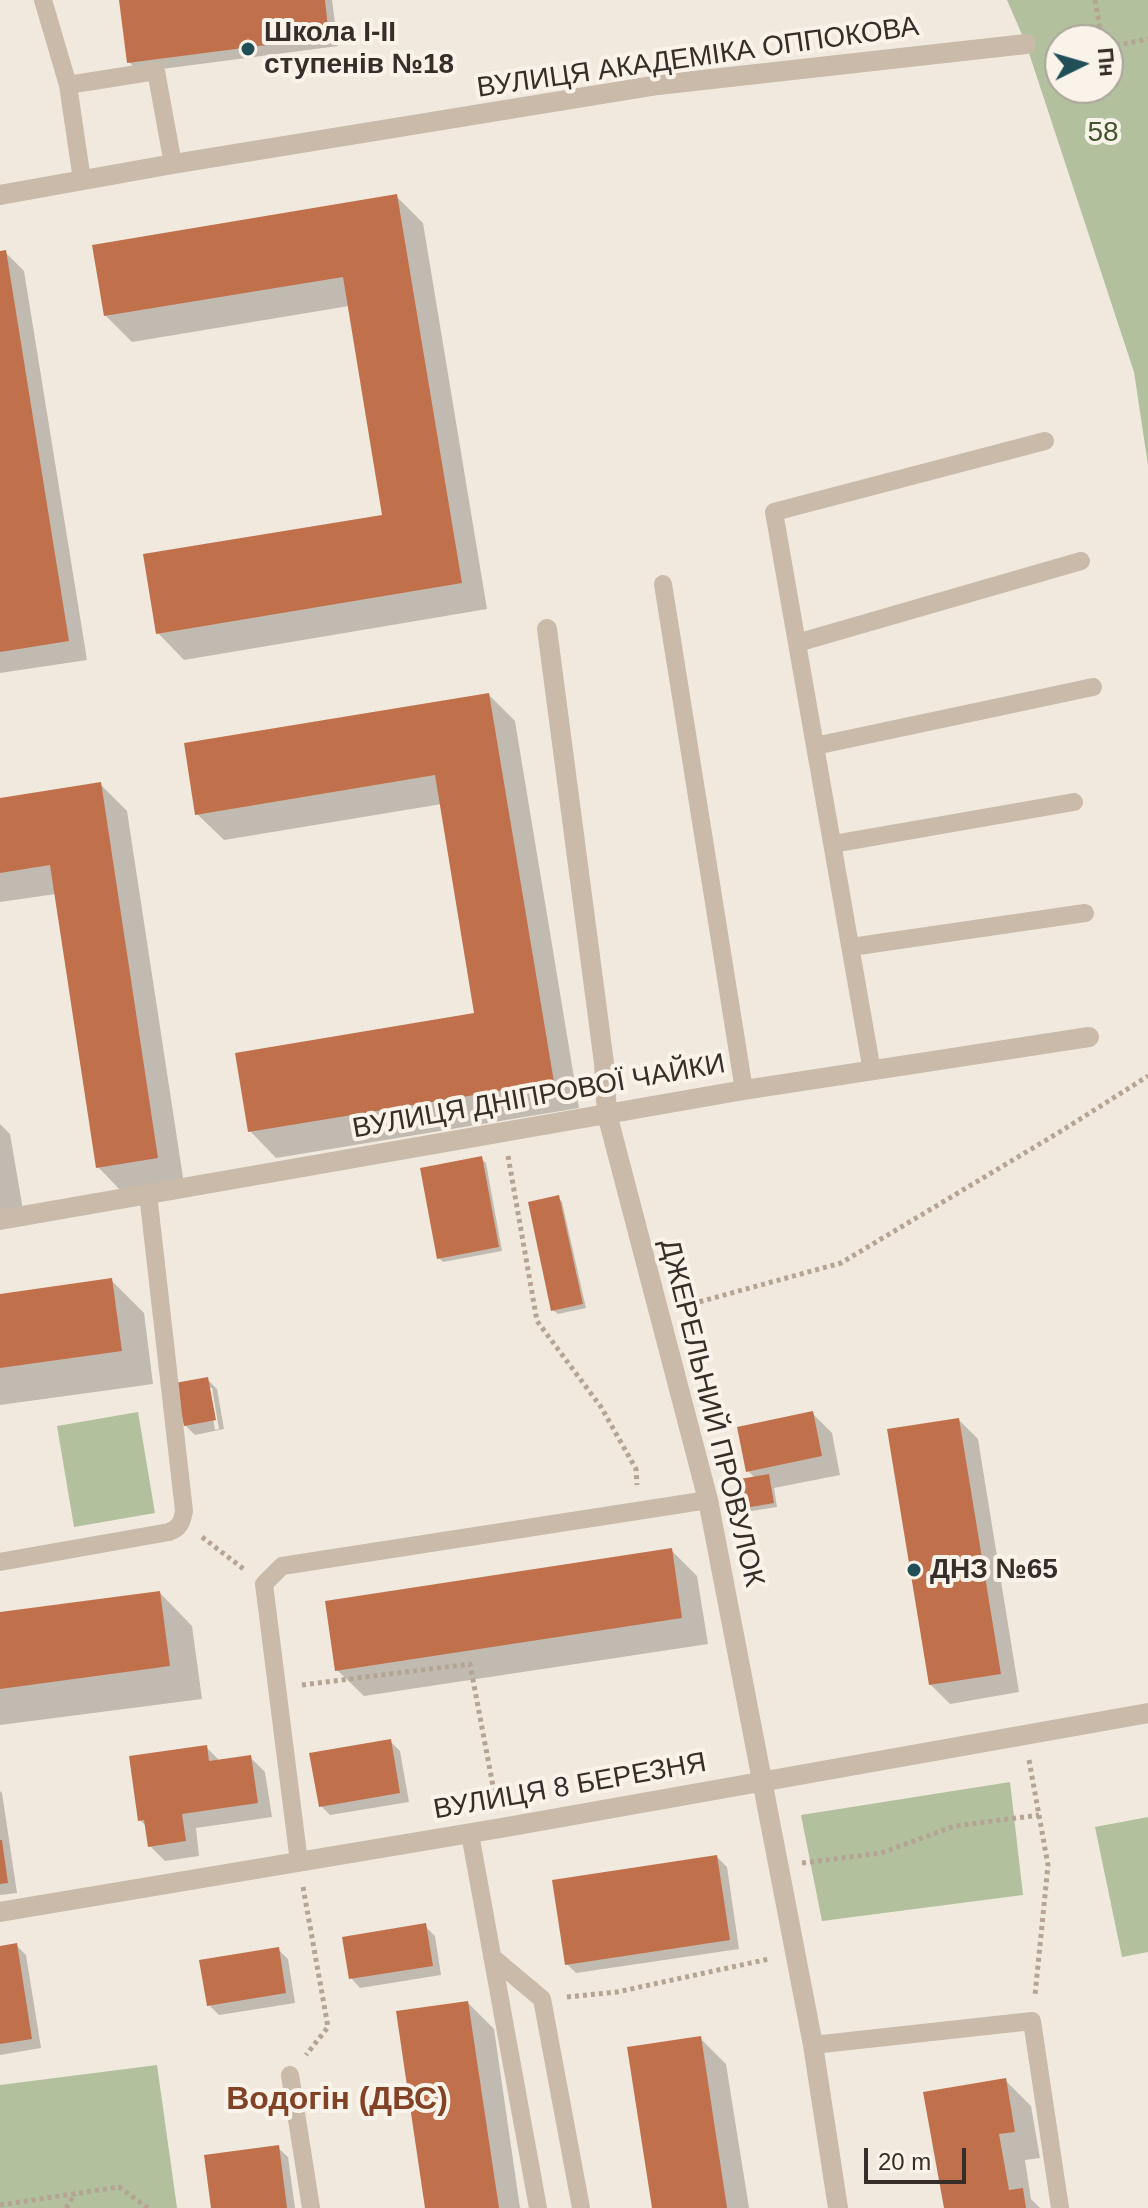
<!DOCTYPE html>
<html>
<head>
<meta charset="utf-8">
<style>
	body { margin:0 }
	#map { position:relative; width:1148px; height:2208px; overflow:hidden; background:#f1e9dd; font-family:Arial,sans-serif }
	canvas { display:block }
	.north { position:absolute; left:1044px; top:24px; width:80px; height:80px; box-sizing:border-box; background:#f9f3ea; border:2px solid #aba49d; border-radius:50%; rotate:85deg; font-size:22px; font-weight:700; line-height:32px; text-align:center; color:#372e29 }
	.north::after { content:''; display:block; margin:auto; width:28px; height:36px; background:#204f57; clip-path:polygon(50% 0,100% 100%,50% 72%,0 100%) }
	.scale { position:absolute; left:864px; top:2148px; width:102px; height:36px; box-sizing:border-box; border:4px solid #372e29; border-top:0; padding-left:10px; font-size:24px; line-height:28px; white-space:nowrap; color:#372e29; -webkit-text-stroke:6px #f9f3ea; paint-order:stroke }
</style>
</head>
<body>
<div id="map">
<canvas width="1148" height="2208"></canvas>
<div class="north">Пн</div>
<div class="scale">20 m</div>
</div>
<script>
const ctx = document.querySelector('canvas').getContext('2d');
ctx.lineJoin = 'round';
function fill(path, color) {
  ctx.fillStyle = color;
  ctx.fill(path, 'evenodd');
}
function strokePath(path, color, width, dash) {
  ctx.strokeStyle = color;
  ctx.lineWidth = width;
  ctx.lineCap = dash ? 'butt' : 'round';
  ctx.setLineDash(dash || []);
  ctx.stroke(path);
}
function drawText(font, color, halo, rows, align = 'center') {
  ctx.font = font + ' Arial,sans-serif';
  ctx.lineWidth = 8;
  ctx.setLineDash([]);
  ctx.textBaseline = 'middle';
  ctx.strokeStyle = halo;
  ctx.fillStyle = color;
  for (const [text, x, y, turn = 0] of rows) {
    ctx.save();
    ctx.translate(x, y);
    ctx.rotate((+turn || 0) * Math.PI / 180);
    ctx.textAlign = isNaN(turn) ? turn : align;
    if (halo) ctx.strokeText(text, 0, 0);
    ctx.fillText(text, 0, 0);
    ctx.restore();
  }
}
const green = new Path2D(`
	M 1007,0 L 1148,0 L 1148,465 L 1134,372 L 1026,44 ZM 1060,40 L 1108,40 L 1108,88 L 1060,88 Z
	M 138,1412 L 155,1513 L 74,1527 L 57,1426 Z
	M 1010,1782 L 1023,1895 L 822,1921 L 801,1815 Z
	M 1148,1817 L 1148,1952 L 1122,1957 L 1095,1827 Z
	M 157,2065 L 177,2208 L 0,2208 L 0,2085 Z`);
const shadow = new Path2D(`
	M 121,0 L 332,0 L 338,46 L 139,72 L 129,62 Z
	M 396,196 L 423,223 L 487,609 L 184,660 L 158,633 L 385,516 L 349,306 L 132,342 L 105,315 Z
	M 5,252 L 24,271 L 87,660 L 0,673 L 0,253 Z
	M 489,695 L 515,721 L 579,1108 L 276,1158 L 250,1131 L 476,1015 L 442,804 L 224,840 L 197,814 Z
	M 100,784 L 127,811 L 184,1184 L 124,1194 L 98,1167 L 56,894 L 0,902 L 0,800 Z
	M 0,1124 L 10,1134 L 23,1210 L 0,1214 Z
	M 481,1158 L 486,1163 L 502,1251 L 443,1262 L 439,1258 Z
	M 558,1197 L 562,1202 L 586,1308 L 558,1314 L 553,1310 Z
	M 111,1280 L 144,1313 L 153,1384 L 0,1405 L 0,1296 Z
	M 207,1379 L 217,1389 L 224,1429 L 195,1435 L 185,1425 ZM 208,1388 L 212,1388 L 219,1429 L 215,1430 Z
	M 812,1413 L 832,1433 L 840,1475 L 774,1488 L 777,1507 L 745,1512 L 740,1508 L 756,1479 L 748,1471 Z
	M 959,1420 L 978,1439 L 1019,1692 L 950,1704 L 930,1684 Z
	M 671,1550 L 697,1576 L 708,1644 L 364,1696 L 337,1670 Z
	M 160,1593 L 192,1626 L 202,1699 L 0,1725 L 0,1614 Z
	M 390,1741 L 400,1751 L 409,1802 L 330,1815 L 321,1806 Z
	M 206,1747 L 220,1761 L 250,1757 L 265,1772 L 272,1817 L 196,1828 L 199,1856 L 165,1861 L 150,1846 L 147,1827 L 140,1820 Z
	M 0,1791 L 2,1793 L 17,1893 L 0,1895 Z
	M 717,1857 L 727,1867 L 739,1949 L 576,1973 L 567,1964 Z
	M 425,1926 L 435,1936 L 441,1975 L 360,1988 L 351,1978 Z
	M 16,1945 L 26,1955 L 41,2048 L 0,2055 L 0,1948 Z
	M 278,1949 L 288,1959 L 295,2003 L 219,2015 L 209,2005 Z
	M 468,2003 L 494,2029 L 520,2208 L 427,2208 Z
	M 700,2038 L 726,2064 L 749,2208 L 654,2208 Z
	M 1005,2080 L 1031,2106 L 1040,2158 L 1025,2160 L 1031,2199 L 1040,2208 L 946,2208 Z
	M 278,2148 L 288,2157 L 295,2208 L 213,2208 Z`);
const building = new Path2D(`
	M 119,0 L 325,0 L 329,37 L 127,63 Z
	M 397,194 L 462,583 L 156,634 L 143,554 L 382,515 L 343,277 L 104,316 L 92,245 Z
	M 6,250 L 69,641 L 0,652 L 0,251 Z
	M 489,693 L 554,1082 L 248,1132 L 235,1053 L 474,1013 L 435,775 L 195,815 L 184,743 Z
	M 101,782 L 158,1158 L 96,1168 L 50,865 L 0,873 L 0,798 Z
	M 482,1156 L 499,1247 L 437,1259 L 420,1168 Z
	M 559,1195 L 583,1304 L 551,1311 L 528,1202 Z
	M 112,1278 L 122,1351 L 0,1368 L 0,1294 Z
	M 208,1377 L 216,1420 L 184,1426 L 175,1383 Z
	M 813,1411 L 822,1456 L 746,1472 L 737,1427 Z
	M 959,1418 L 1001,1674 L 929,1685 L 887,1429 Z
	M 769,1474 L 774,1503 L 739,1509 L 734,1480 Z
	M 672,1548 L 682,1618 L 335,1671 L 325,1601 Z
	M 160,1591 L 170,1666 L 0,1689 L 0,1612 Z
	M 391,1739 L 400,1793 L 319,1807 L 309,1753 Z
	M 207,1745 L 209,1761 L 251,1755 L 258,1803 L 182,1814 L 186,1841 L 148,1847 L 144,1820 L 138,1821 L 129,1756 Z
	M 0,1840 L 2,1840 L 8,1883 L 0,1884 Z
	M 717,1855 L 730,1940 L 565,1965 L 552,1880 Z
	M 426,1923 L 433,1966 L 349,1979 L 342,1937 Z
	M 17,1943 L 32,2039 L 0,2044 L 0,1946 Z
	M 279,1947 L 286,1993 L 207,2006 L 199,1960 Z
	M 468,2001 L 499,2208 L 425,2208 L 396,2011 Z
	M 701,2036 L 727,2208 L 652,2208 L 627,2047 Z
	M 1006,2078 L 1015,2132 L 999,2134 L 1009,2190 L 1023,2188 L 1026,2208 L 944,2208 L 923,2092 Z
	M 279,2145 L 287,2208 L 211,2208 L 204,2155 Z`);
const path = new Path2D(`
	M 1095,0 L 1102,40
	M 1108,47 L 1148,39
	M 508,1156 L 537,1321 L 601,1407 L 636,1469 L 637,1485
	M 684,1306 L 841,1263 L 1058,1133 L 1148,1076
	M 202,1537 L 245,1570
	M 302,1685 L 470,1664 L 496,1802
	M 1029,1760 L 1048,1865 L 1035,1995
	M 802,1863 L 881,1853 L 955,1826 L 1039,1815
	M 303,1887 L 328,2027 L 306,2055
	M 567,1997 L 617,1992 L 769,1959
	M 0,2205 L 119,2187 L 148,2208
	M 66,2208 L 75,2194`);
const lane = new Path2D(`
	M 43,0 L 68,85
	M 82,180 L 68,85 L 156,71 L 173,164
	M 663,584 L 744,1090
	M 797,643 L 1081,561
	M 815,746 L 1093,687
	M 833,844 L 1074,802
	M 851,947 L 1085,913
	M 872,1071 L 774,512 L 1045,441
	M 0,1562 L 169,1532 C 180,1528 182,1522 184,1511 L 148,1194
	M 470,1834 L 538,2208
	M 299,1862 L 264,1584 L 282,1566 L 708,1500
	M 492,1957 L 542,1999 L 581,2208
	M 813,2045 L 1032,2021 L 1060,2208
	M 290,2075 L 311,2208`);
const street = new Path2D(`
	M 0,195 L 173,164 L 658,85 L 1026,44
	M 547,629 L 604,1063 L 607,1114 L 708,1500 L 813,2045 L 838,2208
	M 0,1220 L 744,1090 L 1089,1037
	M 0,1912 L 501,1828 L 1148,1713`);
const markers = [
	[248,49,8,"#204f57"],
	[914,1570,8,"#204f57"]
];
const poiNames = [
	["Школа I-II",264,33],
	["ступенів №18",264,65],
	["ДНЗ №65",930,1570]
];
const streetNames = [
	["ВУЛИЦЯ АКАДЕМІКА ОППОКОВА",698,58,-8],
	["ВУЛИЦЯ ДНІПРОВОЇ ЧАЙКИ",539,1097,-10],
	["ДЖЕРЕЛЬНИЙ ПРОВУЛОК",711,1413,76],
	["ВУЛИЦЯ 8 БЕРЕЗНЯ",570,1787,-10]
];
const parkNames = [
	["58",1103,133]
];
const quarterNames = [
	["Водогін (ДВС)",337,2100]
];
fill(green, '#b2c09e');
fill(shadow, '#0003');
fill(building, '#c1704c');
strokePath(path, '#b5a494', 5, [4, 4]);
strokePath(lane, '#c9baaa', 18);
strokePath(street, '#c9baaa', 20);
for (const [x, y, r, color] of markers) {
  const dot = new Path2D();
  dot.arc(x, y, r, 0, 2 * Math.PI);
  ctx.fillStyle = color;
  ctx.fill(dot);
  strokePath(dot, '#f9f3ea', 3);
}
drawText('bold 28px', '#372e29', '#f9f3ea', poiNames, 'left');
drawText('28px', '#372e29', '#f9f3ea', streetNames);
drawText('28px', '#43542e', '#f9f3ea', parkNames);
drawText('bold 32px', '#824225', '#f9f3ea', quarterNames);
</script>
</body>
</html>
